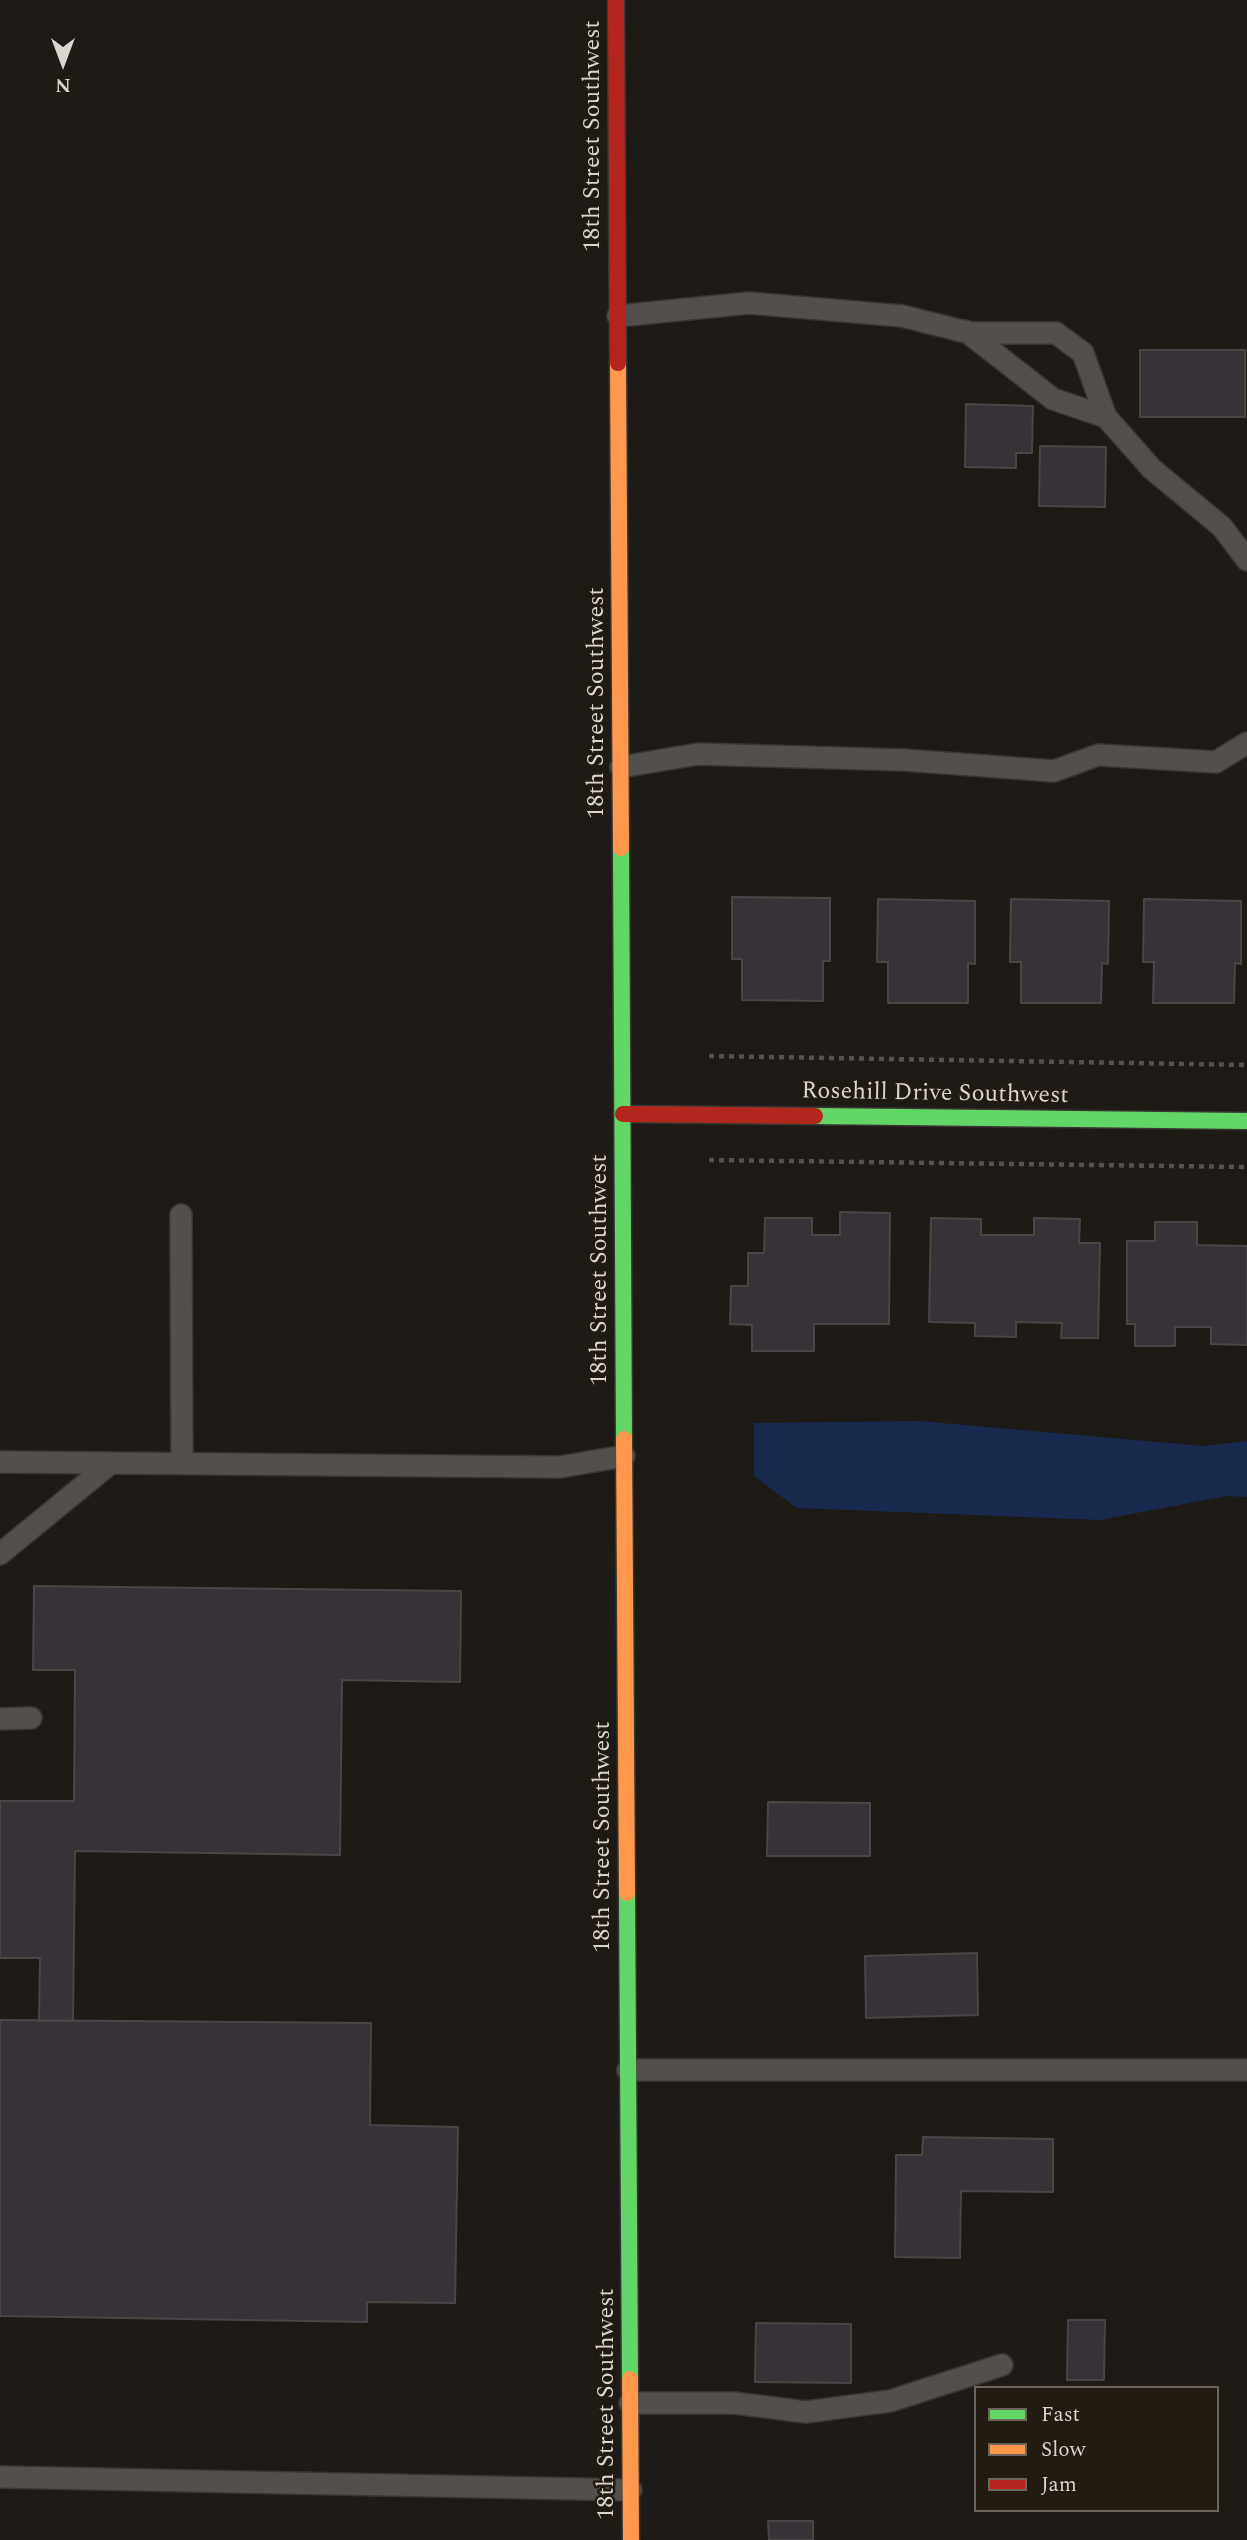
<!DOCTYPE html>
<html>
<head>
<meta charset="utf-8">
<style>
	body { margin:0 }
	#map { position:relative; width:1247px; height:2540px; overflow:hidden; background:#1e1a16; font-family:Spectral,serif }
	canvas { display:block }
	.legend { position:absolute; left:974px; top:2386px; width:245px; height:126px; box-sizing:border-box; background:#211b12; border:2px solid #6b655e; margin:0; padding:9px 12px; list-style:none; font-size:21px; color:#dad5cf }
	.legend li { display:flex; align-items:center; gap:14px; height:35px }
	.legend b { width:35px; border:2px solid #6b655e }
	.north { position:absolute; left:28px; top:28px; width:70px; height:70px; -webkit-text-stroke:5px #211b12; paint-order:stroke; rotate:180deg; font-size:19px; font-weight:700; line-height:28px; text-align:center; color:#dad5cf }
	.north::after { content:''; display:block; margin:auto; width:24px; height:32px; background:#dad5cf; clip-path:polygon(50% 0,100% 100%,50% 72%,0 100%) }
</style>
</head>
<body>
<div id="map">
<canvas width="1247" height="2540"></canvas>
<ul class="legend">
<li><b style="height:9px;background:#63d668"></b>Fast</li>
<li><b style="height:9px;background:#ff974d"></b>Slow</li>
<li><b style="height:9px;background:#b3261e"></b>Jam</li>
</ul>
<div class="north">N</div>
</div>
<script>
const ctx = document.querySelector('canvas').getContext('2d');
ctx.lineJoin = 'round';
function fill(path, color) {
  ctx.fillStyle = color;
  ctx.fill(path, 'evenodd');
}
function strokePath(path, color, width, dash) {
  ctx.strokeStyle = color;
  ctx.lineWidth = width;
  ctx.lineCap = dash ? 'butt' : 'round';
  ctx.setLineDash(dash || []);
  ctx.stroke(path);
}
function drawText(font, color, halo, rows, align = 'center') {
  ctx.font = font + ' Spectral,serif';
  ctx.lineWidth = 5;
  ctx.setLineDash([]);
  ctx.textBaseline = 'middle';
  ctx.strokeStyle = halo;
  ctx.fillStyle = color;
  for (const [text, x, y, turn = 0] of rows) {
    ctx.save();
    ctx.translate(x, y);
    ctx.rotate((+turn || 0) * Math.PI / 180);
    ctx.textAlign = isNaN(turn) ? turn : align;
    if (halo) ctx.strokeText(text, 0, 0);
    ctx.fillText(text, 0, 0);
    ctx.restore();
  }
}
const water = new Path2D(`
	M 919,1421 L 1203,1446 L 1247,1441 L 1247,1497 L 1226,1496 L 1100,1520 L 797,1508 L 754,1476 L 754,1423 Z`);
const building = new Path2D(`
	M 1140,350 L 1245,350 L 1245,417 L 1140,417 Z
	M 966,404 L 1033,406 L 1032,453 L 1016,453 L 1016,468 L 965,467 Z
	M 1040,446 L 1106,447 L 1105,507 L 1039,506 Z
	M 732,897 L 830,898 L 830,961 L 823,961 L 823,1001 L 742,1000 L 742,959 L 732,959 Z
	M 878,899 L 975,901 L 975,964 L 968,963 L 968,1003 L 888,1003 L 888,962 L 877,962 Z
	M 1011,899 L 1109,901 L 1108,964 L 1102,963 L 1101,1003 L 1021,1003 L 1021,962 L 1010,962 Z
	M 1144,899 L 1241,901 L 1241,964 L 1235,963 L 1234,1003 L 1153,1003 L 1154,962 L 1143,962 Z
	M 840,1212 L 890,1213 L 889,1324 L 814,1324 L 814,1351 L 752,1351 L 752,1325 L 730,1324 L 731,1286 L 748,1286 L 748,1253 L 764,1253 L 765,1218 L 812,1218 L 812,1235 L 840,1235 Z
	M 931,1218 L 981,1219 L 981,1235 L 1034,1235 L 1034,1218 L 1080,1219 L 1079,1243 L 1100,1243 L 1098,1338 L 1061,1338 L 1062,1323 L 1016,1322 L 1016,1337 L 975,1336 L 975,1323 L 929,1322 Z
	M 1155,1222 L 1197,1222 L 1197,1245 L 1247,1246 L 1247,1345 L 1211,1344 L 1211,1327 L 1175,1327 L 1175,1346 L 1135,1346 L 1135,1324 L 1127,1324 L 1127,1241 L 1155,1241 Z
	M 34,1586 L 461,1591 L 460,1682 L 342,1680 L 340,1855 L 75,1851 L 73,2021 L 39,2021 L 40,1958 L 0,1958 L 0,1801 L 74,1801 L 75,1670 L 33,1670 Z
	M 768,1802 L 870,1803 L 870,1856 L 767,1856 Z
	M 977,1953 L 978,2015 L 866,2018 L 865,1956 Z
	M 0,2020 L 371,2023 L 370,2125 L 458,2127 L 455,2303 L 367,2302 L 367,2322 L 0,2316 Z
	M 923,2137 L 1053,2139 L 1053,2192 L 961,2191 L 960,2258 L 895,2257 L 896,2155 L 922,2155 Z
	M 1068,2320 L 1105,2320 L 1104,2380 L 1067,2380 Z
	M 756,2323 L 851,2324 L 851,2383 L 755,2382 Z
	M 768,2521 L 813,2521 L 813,2540 L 769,2540 Z`);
const path = new Path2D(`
	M 709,1056 L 1247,1065
	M 709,1160 L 1247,1167`);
const lane = new Path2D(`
	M 618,316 L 749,303 L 902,316 L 970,333 L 1056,333 L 1083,353 L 1106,417 L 1152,469 L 1222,527 L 1247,560
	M 966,331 L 1053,399 L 1106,417
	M 621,767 L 698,754 L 904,760 L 1054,771 L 1098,755 L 1216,762 L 1247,743
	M 181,1215 L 182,1463
	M 0,1462 L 560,1467 L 624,1456
	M 0,1554 L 111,1463
	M 0,1719 L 31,1718
	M 628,2070 L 1247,2070
	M 630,2403 L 734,2403 L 806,2412 L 890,2401 L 1002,2365
	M 0,2477 L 631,2490`);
const fast = new Path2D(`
	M 621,848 L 624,1439
	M 815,1116 L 1247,1121
	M 627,1893 L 630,2379`);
const slow = new Path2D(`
	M 618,363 L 621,848
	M 624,1439 L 627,1893
	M 630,2379 L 631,2540`);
const jam = new Path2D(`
	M 616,0 L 618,363
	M 623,1114 L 815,1116`);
const streetNames = [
	["18th Street Southwest",594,136,-90],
	["18th Street Southwest",598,703,-90],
	["Rosehill Drive Southwest",935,1095,1],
	["18th Street Southwest",601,1270,-90],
	["18th Street Southwest",604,1837,-90],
	["18th Street Southwest",608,2404,-90]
];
fill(water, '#1a2a4e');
fill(building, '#383238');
strokePath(building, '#494646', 2);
strokePath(lane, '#3a3733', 24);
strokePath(fast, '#3a3733', 19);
strokePath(slow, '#3a3733', 19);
strokePath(jam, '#3a3733', 19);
strokePath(path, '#55524f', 4.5, [5, 5]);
strokePath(lane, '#524f4c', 21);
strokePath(fast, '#63d668', 16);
strokePath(slow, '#ff974d', 16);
strokePath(jam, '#b3261e', 16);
drawText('24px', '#dad5cf', '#211b12', streetNames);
</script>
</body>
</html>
